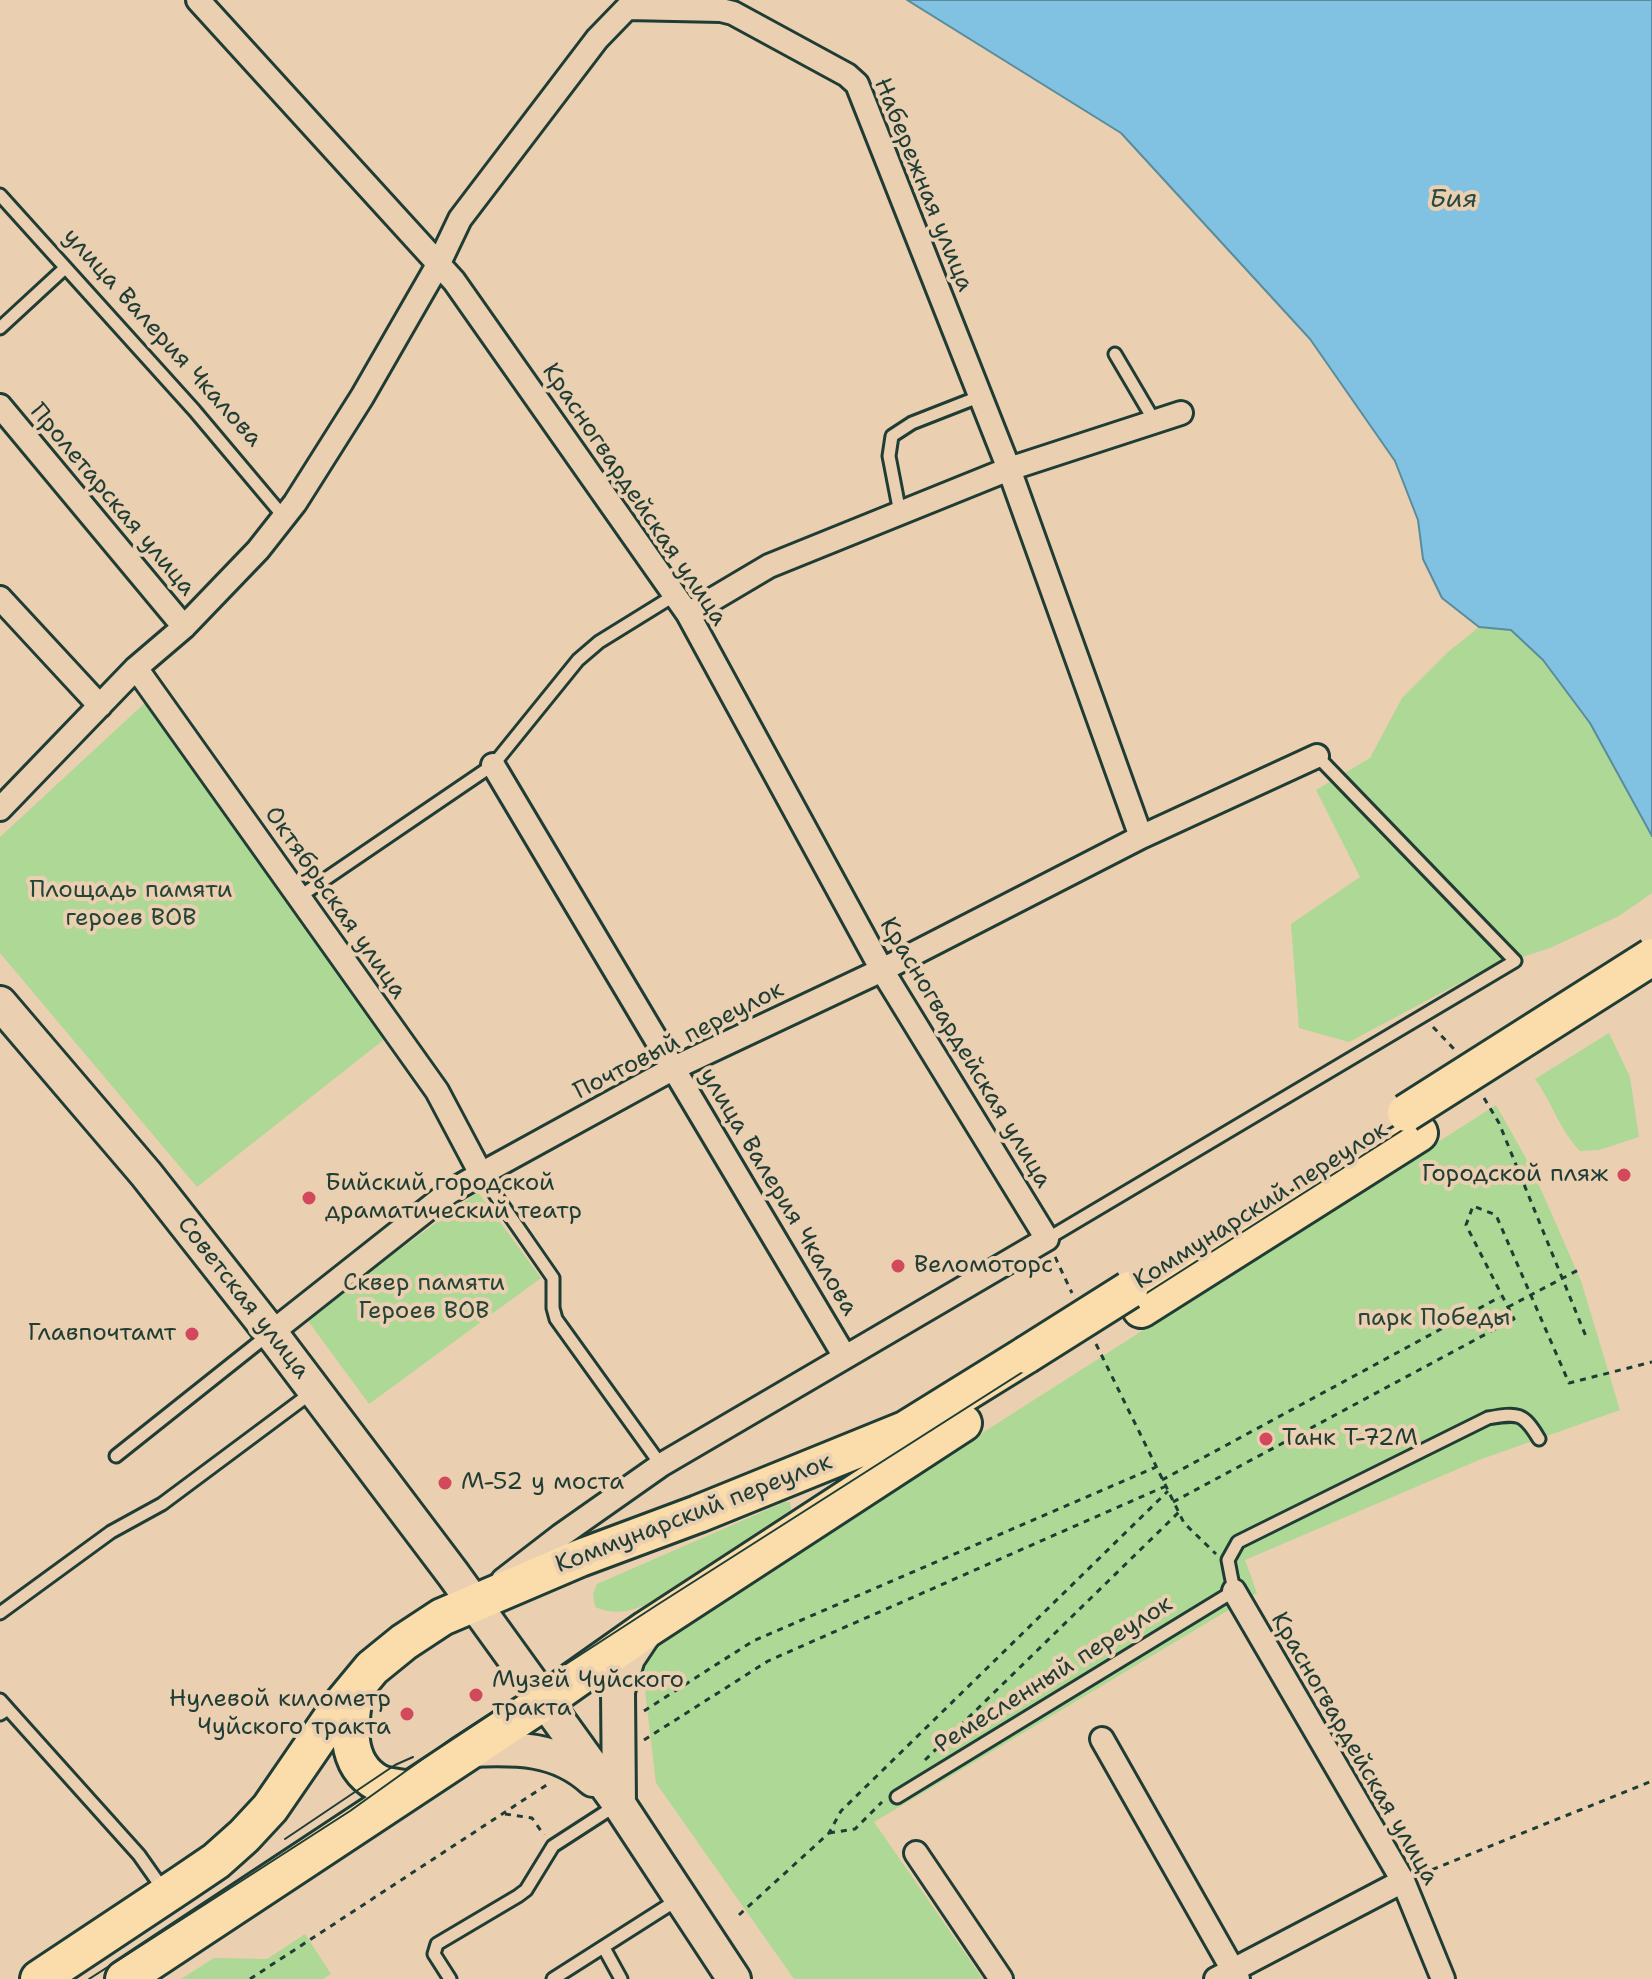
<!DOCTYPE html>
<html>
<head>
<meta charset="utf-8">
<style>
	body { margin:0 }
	canvas { display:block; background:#eacfb1 }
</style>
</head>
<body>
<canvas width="1652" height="1979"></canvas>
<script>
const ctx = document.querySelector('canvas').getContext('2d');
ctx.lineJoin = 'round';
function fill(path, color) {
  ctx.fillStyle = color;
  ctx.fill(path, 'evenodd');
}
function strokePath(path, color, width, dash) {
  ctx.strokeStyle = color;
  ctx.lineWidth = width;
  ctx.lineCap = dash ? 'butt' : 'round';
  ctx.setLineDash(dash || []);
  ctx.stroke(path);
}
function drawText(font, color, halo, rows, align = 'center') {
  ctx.font = font + ' "Shantell Sans",sans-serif';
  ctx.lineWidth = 8;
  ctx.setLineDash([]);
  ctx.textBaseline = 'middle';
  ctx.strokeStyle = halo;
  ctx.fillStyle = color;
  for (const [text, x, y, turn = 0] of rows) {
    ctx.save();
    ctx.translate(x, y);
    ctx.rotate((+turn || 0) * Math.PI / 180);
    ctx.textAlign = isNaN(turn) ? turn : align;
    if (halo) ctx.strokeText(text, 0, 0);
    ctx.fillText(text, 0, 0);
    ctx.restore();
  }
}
const green = new Path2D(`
	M 1479,627 L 1511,630 L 1543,660 L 1590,723 L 1652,836 L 1652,893 L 1619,916 L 1550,948 L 1488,968 L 1349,1042 L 1299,1028 L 1291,924 L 1360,877 L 1316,790 L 1370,758 L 1402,698 L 1448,652 Z
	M 147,701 L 386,1038 L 197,1187 L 0,953 L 0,837 Z
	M 1609,1033 L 1630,1077 L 1639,1137 L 1599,1150 L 1580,1151 C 1559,1129 1553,1104 1535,1079 Z
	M 1496,1105 L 1532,1169 L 1581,1281 L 1620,1410 L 1479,1460 L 1245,1560 L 1257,1593 L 874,1822 L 983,1979 L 794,1979 L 656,1783 L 642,1665 L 650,1645 Z
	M 478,1192 L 541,1278 L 369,1404 L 306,1318 Z
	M 785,1502 L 790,1502 L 791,1510 L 647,1604 C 630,1612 613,1615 595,1607 L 593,1594 L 597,1584 Z
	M 305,1934 L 331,1974 L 323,1979 L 181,1979 L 214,1958 L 267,1959 Z`);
const water = new Path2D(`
	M 907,0 L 1652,0 L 1652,836 L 1590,723 L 1543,660 L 1511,630 L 1479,627 L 1442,598 L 1423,559 L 1418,520 L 1395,461 L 1310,339 L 1121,133 Z`);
const path = new Path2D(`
	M 1433,1027 L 1455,1050
	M 1484,1098 L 1499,1123 L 1587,1339
	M 1055,1257 L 1072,1293
	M 1508,1307 L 1582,1268
	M 1096,1344 L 1184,1523 L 1216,1554
	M 1162,1480 L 1500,1297
	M 1173,1502 L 1514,1319 L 1466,1225 L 1473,1206 L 1496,1215 L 1569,1383 L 1652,1362
	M 644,1711 L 753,1641 L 1156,1467
	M 644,1740 L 768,1661 L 1166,1486
	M 925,1760 L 1179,1512
	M 505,1814 L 532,1818 L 544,1835
	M 829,1833 L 855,1829 L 882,1802
	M 1421,1874 L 1652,1781
	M 739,1915 L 829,1833 L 841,1811 L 1168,1491
	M 250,1979 L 551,1782`);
const lane = new Path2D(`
	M 0,195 L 194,410 L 284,517
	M 0,328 L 65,268
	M 1115,354 L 1155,422
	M 900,513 L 889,456 L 892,436 L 912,423 L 981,396
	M 299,897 L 493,765 L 578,660 L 599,642 L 675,595
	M 481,1174 L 553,1278 L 553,1308 L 556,1319 L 661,1465
	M 1047,1239 L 1515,961 L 1317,756
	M 116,1456 L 268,1335
	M 0,1613 L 111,1532 L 162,1504 L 311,1393
	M 0,1700 L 8,1709
	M 0,1714 L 8,1709 L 139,1855 L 165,1892
	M 897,1797 L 1234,1591 L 1228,1560 L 1238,1542 L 1488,1418 C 1518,1413 1523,1412 1539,1439
	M 604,1948 L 621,1979
	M 450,1979 L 434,1954 L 437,1944 L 518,1896 L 526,1890 L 553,1846 L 618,1804
	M 553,1979 L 677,1900`);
const street = new Path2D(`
	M 198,0 L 454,281 L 688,614 L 882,970 L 1047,1239 L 661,1465 L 560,1536 L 503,1580
	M 0,406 L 184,627
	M 0,598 L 100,706
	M 688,614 L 769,566 L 1009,469 L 1181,413
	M 136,668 L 437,1091 L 481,1174
	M 493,765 L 845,1357
	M 0,809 L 136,668 L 184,627 L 258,550 L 295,503 L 362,397 L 439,263 L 460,219 L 597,39 L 627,8 L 721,10 L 733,13 L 847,75 L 857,84 L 1009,469 L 1141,837
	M 271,1333 L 448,1193 L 481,1174 L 674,1068 L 882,970 L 1141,837 L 1317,756
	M 1234,1591 L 1403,1881 L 1443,1979
	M 1102,1739 L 1238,1979
	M 916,1853 L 1001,1979
	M 1216,1979 L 1403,1881`);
const secondary = new Path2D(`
	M 0,1003 L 146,1174 L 271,1333 L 453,1574 L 619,1804 L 734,1979
	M 470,1750 C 516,1748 557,1747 593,1780
	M 619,1804 L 618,1691 L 628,1658 L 646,1631`);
const primary = new Path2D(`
	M 1141,1309 L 1419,1133
	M 355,1690 C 349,1722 343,1764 378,1783 C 386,1787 400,1788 409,1790
	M 39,1979 L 182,1884 L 216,1861 L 244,1836 L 270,1808 L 338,1709 L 372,1668 L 404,1642 L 442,1617 L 580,1558 L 698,1514 L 905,1430 L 1026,1355
	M 124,1979 L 545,1701 L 647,1629 L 963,1423`);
const tram = new Path2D(`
	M 285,1839 L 395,1765 L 413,1757
	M 89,1979 L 350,1811 L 452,1738 L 657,1605 L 1652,971`);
const primaryBridge = new Path2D(`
	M 1406,1113 L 1652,957
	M 1026,1355 L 1129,1290`);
const markers = [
	[1624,1175,8,"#d1495b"],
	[309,1198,8,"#d1495b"],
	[898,1266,8,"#d1495b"],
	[192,1334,8,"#d1495b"],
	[1266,1439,8,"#d1495b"],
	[445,1483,8,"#d1495b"],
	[476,1695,8,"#d1495b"],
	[407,1714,8,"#d1495b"]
];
const streetNames = [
	["Набережная улица",923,185,68],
	["улица Валерия Чкалова",162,338,48],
	["Красногвардейская улица",634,495,56],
	["Пролетарская улица",112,500,50],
	["Октябрьская улица",335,903,55],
	["Почтовый переулок",679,1041,-27],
	["Красногвардейская улица",965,1053,59],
	["улица Валерия Чкалова",778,1192,59],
	["Коммунарский переулок",1261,1206,-32],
	["Советская улица",243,1298,52],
	["Коммунарский переулок",694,1514,-21],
	["Ремесленный переулок",1054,1675,-32],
	["Красногвардейская улица",1354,1749,60]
];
const parkNames = [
	["Площадь памяти",131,891],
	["героев ВОВ",131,919],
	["Сквер памяти",424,1284],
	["Героев ВОВ",424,1312],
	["парк Победы",1434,1319]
];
const poiNames = [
	["Городской пляж",1608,1175,"right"],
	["Бийский городской",325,1184],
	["драматический театр",325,1212],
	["Веломоторс",914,1266],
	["Главпочтамт",176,1334,"right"],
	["Танк Т-72М",1282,1439],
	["М-52 у моста",461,1483],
	["Музей Чуйского",492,1681],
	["тракта",492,1709],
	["Нулевой километр",391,1700,"right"],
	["Чуйского тракта",391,1728,"right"]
];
const waterNames = [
	["Бия",1453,200]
];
fill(green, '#aed896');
fill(water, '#81c1e2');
strokePath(water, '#5a8c9c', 2);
strokePath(lane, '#1f3d34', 17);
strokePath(street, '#1f3d34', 28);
strokePath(secondary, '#1f3d34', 38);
strokePath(primary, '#1f3d34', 42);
strokePath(path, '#1f3d34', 3, [6, 6]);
strokePath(lane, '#eacfb1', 11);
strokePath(street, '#eacfb1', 22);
strokePath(secondary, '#eacfb1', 32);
strokePath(primary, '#fbddab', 36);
strokePath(tram, '#1f3d34', 2);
strokePath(primaryBridge, '#1f3d34', 42, []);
strokePath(primaryBridge, '#fbddab', 36);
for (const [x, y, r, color] of markers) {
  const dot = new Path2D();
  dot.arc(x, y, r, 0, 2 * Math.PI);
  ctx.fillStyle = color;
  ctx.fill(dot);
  strokePath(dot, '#eacfb1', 3);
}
drawText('24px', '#1f3d34', '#eacfb1', streetNames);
drawText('24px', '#264539', '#eacfb1', parkNames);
drawText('24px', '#1f3d34', '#eacfb1', poiNames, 'left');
drawText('italic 26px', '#294a45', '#eacfb1', waterNames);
</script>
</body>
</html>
